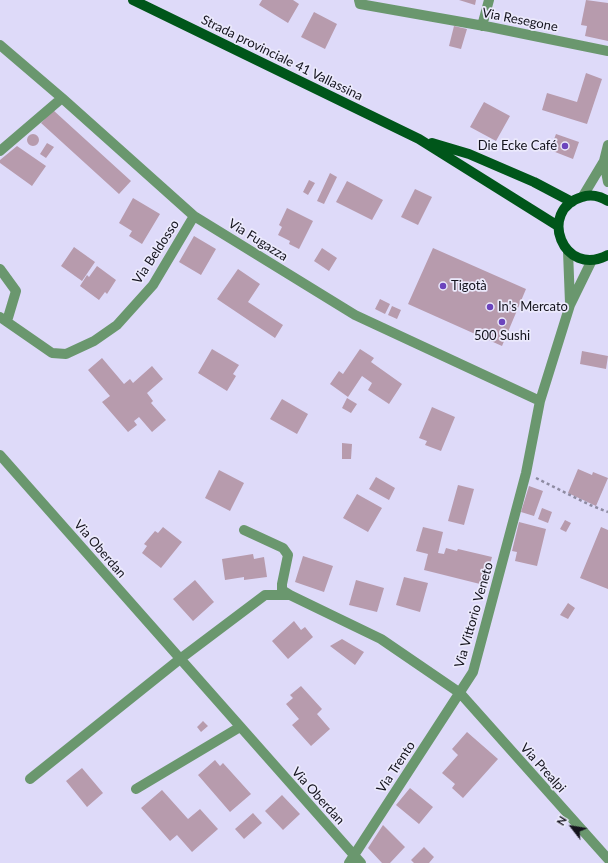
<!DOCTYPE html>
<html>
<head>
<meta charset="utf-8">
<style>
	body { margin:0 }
	#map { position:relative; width:608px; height:863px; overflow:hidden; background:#dedaf9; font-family:Lato,sans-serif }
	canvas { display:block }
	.north { position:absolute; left:552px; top:807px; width:40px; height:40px; -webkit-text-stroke:3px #ebe9fc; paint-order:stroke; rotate:301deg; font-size:11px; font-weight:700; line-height:16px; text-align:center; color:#14131d }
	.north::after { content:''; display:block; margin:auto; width:14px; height:18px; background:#14131d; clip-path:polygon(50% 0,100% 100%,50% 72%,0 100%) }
</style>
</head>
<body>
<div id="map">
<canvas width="608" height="863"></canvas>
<div class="north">N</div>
</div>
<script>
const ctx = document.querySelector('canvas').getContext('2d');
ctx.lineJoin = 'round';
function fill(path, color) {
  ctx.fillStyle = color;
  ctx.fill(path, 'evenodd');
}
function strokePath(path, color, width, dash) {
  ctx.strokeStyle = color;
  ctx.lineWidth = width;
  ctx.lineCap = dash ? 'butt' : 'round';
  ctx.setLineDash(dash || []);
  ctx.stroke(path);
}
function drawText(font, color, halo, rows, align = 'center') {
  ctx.font = font + ' Lato,sans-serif';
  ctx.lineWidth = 3.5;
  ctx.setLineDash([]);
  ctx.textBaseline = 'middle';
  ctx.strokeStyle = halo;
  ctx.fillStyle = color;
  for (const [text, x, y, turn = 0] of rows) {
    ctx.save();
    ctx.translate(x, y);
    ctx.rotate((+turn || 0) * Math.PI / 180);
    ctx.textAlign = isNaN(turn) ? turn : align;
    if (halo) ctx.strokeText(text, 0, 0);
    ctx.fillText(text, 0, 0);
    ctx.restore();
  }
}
const building = new Path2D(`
	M 262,0 L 293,0 L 299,4 L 288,23 L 259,5 Z
	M 459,0 L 476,0 L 475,5 Z
	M 586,0 L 608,3 L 608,41 L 585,36 L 587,26 L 581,25 Z
	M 314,12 L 337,24 L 325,49 L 301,37 Z
	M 454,26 L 467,29 L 461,49 L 449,46 Z
	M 586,73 L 602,79 L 587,124 L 542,110 L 547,93 L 577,102 Z
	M 484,102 L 510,116 L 496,141 L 470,127 Z
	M 53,110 L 131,181 L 119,194 L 41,123 Z
	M27 140a6 6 0 1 1 12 0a6 6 0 1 1-12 0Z
	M 556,134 L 579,142 L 573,159 L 550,150 Z
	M 47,143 L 54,147 L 46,158 L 40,154 Z
	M 17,146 L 46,166 L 32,186 L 0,163 L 0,160 Z
	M 330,173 L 337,177 L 324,204 L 317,201 Z
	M 309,180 L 315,183 L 308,195 L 303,192 Z
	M 347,181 L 383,200 L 372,220 L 336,202 Z
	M 415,189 L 432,197 L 418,225 L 401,217 Z
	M 133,198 L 160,214 L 142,244 L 129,236 L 132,231 L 119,223 Z
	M 287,208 L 313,221 L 299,249 L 289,244 L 290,241 L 278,235 L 282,227 L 279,225 Z
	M 194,236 L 216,249 L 201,275 L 179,262 Z
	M 74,247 L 95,262 L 82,281 L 61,266 Z
	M 322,248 L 337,258 L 329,271 L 314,261 Z
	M 433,248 L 526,289 L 502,346 L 408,304 Z
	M 97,266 L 116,280 L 107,294 L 105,292 L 99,300 L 80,286 L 87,275 L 89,277 Z
	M 238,269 L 260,284 L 248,302 L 283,325 L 275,338 L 217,299 Z
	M 380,299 L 390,304 L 385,314 L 375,309 Z
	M 392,306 L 401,310 L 397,319 L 388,315 Z
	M 212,349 L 239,365 L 233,374 L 236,376 L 227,391 L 198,373 Z
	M 360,349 L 374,358 L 371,362 L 402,384 L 389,404 L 368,390 L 372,383 L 362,376 L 348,397 L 330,384 L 339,371 L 343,374 Z
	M 582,351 L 608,356 L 606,369 L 580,364 Z
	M 102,358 L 124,384 L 130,379 L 133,383 L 152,366 L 163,379 L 147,393 L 153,401 L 151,403 L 166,420 L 152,432 L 139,417 L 134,421 L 137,425 L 128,432 L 102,402 L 110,396 L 88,370 Z
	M 347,398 L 357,404 L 351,413 L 342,408 Z
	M 282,399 L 308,414 L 297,434 L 270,419 Z
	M 432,407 L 455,417 L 441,451 L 425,445 L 427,441 L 419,438 Z
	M 342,443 L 352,444 L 351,459 L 342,459 Z
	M 578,469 L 592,475 L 593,472 L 608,478 L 596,506 L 568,493 Z
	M 219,470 L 244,483 L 230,511 L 205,498 Z
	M 376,477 L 395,488 L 389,500 L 369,489 Z
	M 458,485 L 474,489 L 464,525 L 448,521 Z
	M 529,486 L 543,491 L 534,516 L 521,512 Z
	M 357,494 L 382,508 L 368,532 L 343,518 Z
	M 542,508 L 552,512 L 548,523 L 538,519 Z
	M 565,520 L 571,523 L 566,532 L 560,529 Z
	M 519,522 L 546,529 L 537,566 L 515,561 L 517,552 L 512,551 Z
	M 163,527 L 182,542 L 161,568 L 142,553 L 147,546 L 144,544 L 155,531 L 158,533 Z
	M 423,527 L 443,532 L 438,553 L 444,554 L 446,548 L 457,551 L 458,549 L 492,557 L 484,585 L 424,570 L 428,554 L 416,551 Z
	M 601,527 L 608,530 L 608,589 L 580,578 Z
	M 253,554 L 254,559 L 264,557 L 267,577 L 244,580 L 244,577 L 225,580 L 222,559 Z
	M 303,556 L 333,566 L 324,592 L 295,582 Z
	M 404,577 L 428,583 L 420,612 L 396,605 Z
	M 195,580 L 214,602 L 193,621 L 173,599 Z
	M 356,580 L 384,588 L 377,612 L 349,605 Z
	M 568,603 L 575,608 L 568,619 L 560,615 Z
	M 294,621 L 301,630 L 305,627 L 313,637 L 288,659 L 272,641 Z
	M 342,639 L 364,652 L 355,665 L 330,646 Z
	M 301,686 L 322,709 L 317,714 L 330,729 L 311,746 L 292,725 L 299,719 L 286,704 L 293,698 L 290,695 Z
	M 203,721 L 208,726 L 201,732 L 197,727 Z
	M 467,732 L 498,759 L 463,798 L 452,788 L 455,784 L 442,773 L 458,755 L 452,749 Z
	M 215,760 L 220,766 L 223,763 L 251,794 L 230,812 L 198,775 Z
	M 82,768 L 103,793 L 87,807 L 66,781 Z
	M 410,788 L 433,807 L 419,824 L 396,805 Z
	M 162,790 L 188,819 L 200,809 L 218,829 L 192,852 L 177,835 L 170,841 L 141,808 Z
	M 282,795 L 300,814 L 283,830 L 265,811 Z
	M 253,813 L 262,823 L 244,839 L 235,829 Z
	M 383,825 L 405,847 L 390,863 L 382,863 L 368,848 Z
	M 424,847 L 434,857 L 429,863 L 414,863 L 411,860 Z`);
const path = new Path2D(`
	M 536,478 L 590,505 L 608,512`);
const minor = new Path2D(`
	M 359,0 L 360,4 L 490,27 L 608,51
	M 482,26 L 489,0
	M 0,45 L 62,98 L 194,216 L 355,315 L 540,401
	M 0,151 L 62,98
	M 604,161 L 608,182
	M 583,196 L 604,161 L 608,145
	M 568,251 L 570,303
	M 0,269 L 16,291 L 7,321
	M 0,317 L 52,353 L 66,354 L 94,341 L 117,325 L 153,285 L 194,216
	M 0,455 L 361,863
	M 244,530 L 283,548 L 288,555 L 282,584 L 282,590 L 290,595 L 381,639 L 460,693 L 608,859
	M 30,779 L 180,659 L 265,595 L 290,595
	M 136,789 L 240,727
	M 349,863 L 473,672 L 526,473 L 540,401 L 570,305 L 592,260`);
const major = new Path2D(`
	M 133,0 L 419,139 L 558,226
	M 432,143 L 469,154 L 534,182 L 572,202
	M 608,201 C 600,196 590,194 582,197 C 537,210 563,279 608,255`);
const markers = [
	[565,146,4,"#6c44bd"],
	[443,286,4,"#6c44bd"],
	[490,307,4,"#6c44bd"],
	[502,322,4,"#6c44bd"]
];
const streetNames = [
	["Via Resegone",520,20,11],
	["Strada provinciale 41 Vallassina",282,58,26],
	["Via Fugazza",258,240,32],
	["Via Beldosso",156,252,-57],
	["Via Oberdan",100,549,49],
	["Via Vittorio Veneto",474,615,-74],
	["Via Trento",396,767,-57],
	["Via Prealpi",543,768,48],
	["Via Oberdan",318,796,48]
];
const poiNames = [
	["Die Ecke Café",557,146,"right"],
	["Tigotà",451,286],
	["In's Mercato",498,307],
	["500 Sushi",502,336,"center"]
];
fill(building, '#b79bad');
strokePath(path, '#8e8ba2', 2.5, [3, 3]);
strokePath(minor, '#6a976e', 10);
strokePath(major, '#00561a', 10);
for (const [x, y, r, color] of markers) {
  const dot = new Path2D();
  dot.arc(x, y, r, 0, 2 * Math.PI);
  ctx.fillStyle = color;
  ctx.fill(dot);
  strokePath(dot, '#ebe9fc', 1.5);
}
drawText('13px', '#14131d', '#ebe9fc', streetNames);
drawText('13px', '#14131d', '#ebe9fc', poiNames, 'left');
</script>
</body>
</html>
